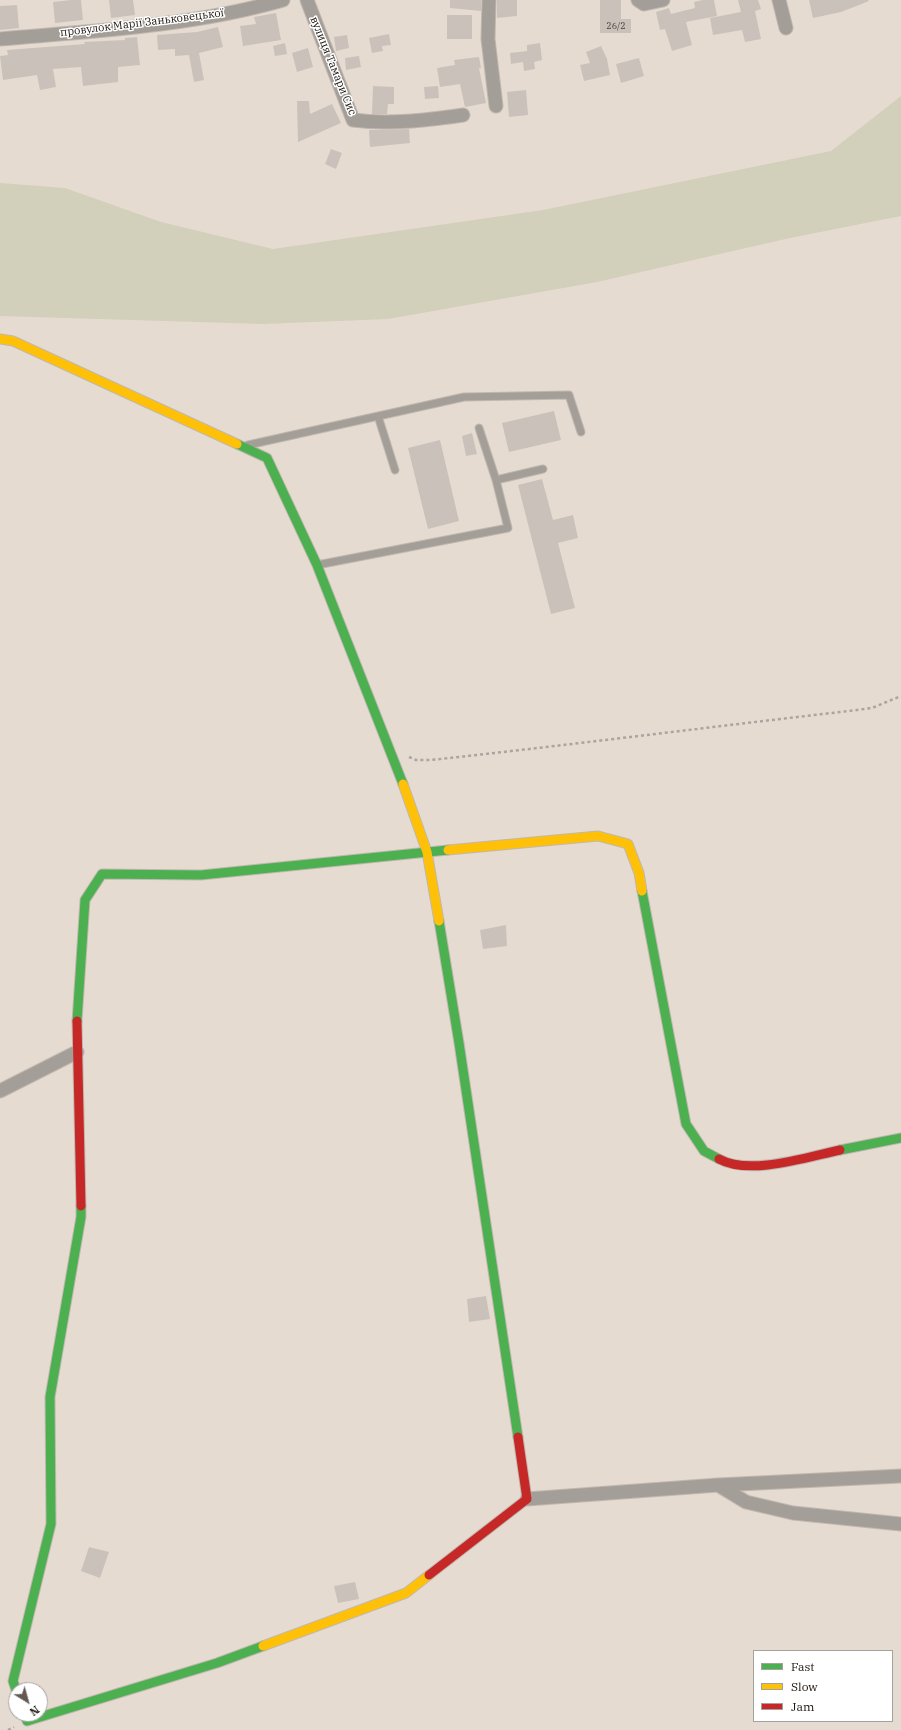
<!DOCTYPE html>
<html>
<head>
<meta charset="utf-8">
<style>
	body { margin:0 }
	#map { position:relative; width:901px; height:1730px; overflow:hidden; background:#e6dbd1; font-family:"IBM Plex Serif",serif }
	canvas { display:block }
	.legend { position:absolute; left:753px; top:1650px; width:140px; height:72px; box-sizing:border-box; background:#fff; border:1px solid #a4a29f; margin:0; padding:5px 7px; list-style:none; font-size:12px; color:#1c160f }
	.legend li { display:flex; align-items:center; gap:8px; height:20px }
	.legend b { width:20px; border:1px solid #a4a29f }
	.north { position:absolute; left:8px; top:1682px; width:40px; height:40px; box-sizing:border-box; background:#fff; border:1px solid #a4a29f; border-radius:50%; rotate:143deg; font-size:11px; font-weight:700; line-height:16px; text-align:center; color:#1c160f }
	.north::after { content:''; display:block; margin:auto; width:14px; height:18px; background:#635b53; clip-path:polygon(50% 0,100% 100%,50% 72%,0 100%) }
</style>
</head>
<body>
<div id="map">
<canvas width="901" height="1730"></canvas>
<ul class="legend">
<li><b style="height:5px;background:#4caf50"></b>Fast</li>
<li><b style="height:5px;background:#ffc107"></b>Slow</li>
<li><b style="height:5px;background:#c62828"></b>Jam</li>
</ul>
<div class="north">N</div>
</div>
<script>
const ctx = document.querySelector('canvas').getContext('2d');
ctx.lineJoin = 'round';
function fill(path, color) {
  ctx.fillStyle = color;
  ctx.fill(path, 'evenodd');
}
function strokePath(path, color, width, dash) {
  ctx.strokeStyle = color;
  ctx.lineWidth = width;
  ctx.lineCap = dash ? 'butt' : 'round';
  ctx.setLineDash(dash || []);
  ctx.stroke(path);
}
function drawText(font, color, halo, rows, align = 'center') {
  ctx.font = font + ' "IBM Plex Serif",serif';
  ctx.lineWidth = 3;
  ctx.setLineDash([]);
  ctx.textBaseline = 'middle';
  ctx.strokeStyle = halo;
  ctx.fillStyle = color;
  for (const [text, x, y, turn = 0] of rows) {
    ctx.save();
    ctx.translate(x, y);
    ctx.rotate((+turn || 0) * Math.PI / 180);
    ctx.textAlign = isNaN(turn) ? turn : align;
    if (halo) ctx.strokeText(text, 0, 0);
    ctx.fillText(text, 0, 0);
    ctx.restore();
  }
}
const green = new Path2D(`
	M 901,96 L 901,216 L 790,238 L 597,282 L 388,319 L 263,324 L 0,316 L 0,183 L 65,188 L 161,222 L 273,249 L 543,210 L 831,151 Z`);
const building = new Path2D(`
	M 71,0 L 81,0 L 83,20 L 55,23 L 53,2 Z
	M 109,0 L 133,0 L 135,15 L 111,18 Z
	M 450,0 L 481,0 L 481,11 L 450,8 Z
	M 497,0 L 517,0 L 517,16 L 497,18 Z
	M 600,0 L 621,0 L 621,19 L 631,19 L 631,33 L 600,33 Z
	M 703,0 L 714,0 L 717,16 L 686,22 L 692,45 L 672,51 L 665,29 L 660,30 L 656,12 L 669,8 L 671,14 L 695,8 L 694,2 Z
	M 738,0 L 758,0 L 761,9 L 755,11 L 761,39 L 745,42 L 742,30 L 713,35 L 710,18 L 741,12 Z
	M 809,0 L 868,0 L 869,1 L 841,12 L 813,18 Z
	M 17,5 L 19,28 L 0,30 L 0,6 Z
	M 276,13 L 281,40 L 243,46 L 240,26 L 256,24 L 254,17 Z
	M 447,15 L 472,15 L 472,39 L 447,39 Z
	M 218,27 L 223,47 L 199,53 L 204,80 L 194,82 L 189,55 L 175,56 L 175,49 L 158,50 L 157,35 L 197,32 Z
	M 389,34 L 391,45 L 382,46 L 383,51 L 372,53 L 369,38 Z
	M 347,35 L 349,48 L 336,51 L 334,37 Z
	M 137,37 L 140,65 L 118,67 L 118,82 L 83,86 L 81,67 L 53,69 L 56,87 L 40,90 L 37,75 L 3,80 L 0,56 L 8,55 L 7,50 L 85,44 L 84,42 L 125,40 L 125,38 Z
	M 285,43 L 287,54 L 275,56 L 273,46 Z
	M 540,43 L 542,60 L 534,62 L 535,69 L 524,71 L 523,62 L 511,64 L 510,53 L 527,51 L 527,45 Z
	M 601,46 L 607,59 L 610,75 L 584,81 L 580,65 L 590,63 L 586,52 Z
	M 308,48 L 313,67 L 297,72 L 292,53 Z
	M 359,56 L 361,67 L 346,70 L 345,58 Z
	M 479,57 L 481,68 L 479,68 L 486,103 L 465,107 L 460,84 L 440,87 L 437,68 L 455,65 L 454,60 Z
	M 639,58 L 644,76 L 621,83 L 616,64 Z
	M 373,86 L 394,87 L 394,104 L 388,104 L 387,114 L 372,114 Z
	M 438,86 L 439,98 L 425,99 L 424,87 Z
	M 526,90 L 528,115 L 509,117 L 507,92 Z
	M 297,101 L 309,101 L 310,114 L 332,104 L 341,123 L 298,142 Z
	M 409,129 L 410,143 L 370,147 L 369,130 Z
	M 331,149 L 342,153 L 336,169 L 325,164 Z
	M 554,411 L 561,440 L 509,452 L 502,423 Z
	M 472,433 L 477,454 L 466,456 L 462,436 Z
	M 440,440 L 459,521 L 428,529 L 408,448 Z
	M 542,479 L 553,520 L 573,515 L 578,538 L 558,543 L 575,608 L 551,614 L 518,485 Z
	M 506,925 L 507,946 L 483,949 L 480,930 Z
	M 486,1296 L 490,1319 L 469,1322 L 467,1299 Z
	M 89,1547 L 109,1552 L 100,1578 L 81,1571 Z
	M 355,1582 L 359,1599 L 338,1603 L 334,1586 Z`);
const path = new Path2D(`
	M 409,757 L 416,760 L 431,760 C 570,745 709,727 849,711 L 872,708 L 901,696
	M 8,1730 L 14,1727`);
const lane = new Path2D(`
	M 378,416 L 395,470
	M 479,428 L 496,480
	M 248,445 L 464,397 L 569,395 L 581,432
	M 317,565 L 508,528 L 496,480 L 543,469`);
const street = new Path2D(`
	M 307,0 L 353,120 C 390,125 426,120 463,115
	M 489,0 L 488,39 L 496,106
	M 638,0 L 644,4 L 663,0
	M 779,0 L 786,28
	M 0,39 C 93,31 193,26 283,0
	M 0,1091 L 77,1052
	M 718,1485 L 746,1502 L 793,1513 L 901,1524
	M 527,1499 L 718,1485 L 901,1476`);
const fast = new Path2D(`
	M 237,444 L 267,458 L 317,565 L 403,784
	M 642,891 L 686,1124 L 704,1151 L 719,1159
	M 439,921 L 459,1043 L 518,1437
	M 77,1021 L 85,900 L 102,874 L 201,875 L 448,850
	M 840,1150 L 901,1138
	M 16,1690 L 13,1681 L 51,1524 L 50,1397 L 81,1217 L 81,1206
	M 25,1714 L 27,1721 L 217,1663 L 263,1646`);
const slow = new Path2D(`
	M 0,339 L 13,341 L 237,444
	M 403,784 L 427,852 L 439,921
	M 448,850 L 598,836 L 628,844 L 639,873 L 642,891
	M 263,1646 L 406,1593 L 429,1575`);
const jam = new Path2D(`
	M 77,1021 L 81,1206
	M 719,1159 C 750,1176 807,1157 840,1150
	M 429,1575 L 527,1499 L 518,1437`);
const numberNames = [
	["26/2",616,26]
];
const streetNames = [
	["провулок Марії Заньковецької",142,23,-7],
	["вулиця Тамари Сис",333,66,68]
];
fill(green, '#d2cfbb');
fill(building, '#cac2ba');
strokePath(lane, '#c0b8b0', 9);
strokePath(street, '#c0b8b0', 15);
strokePath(fast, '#c0b8b0', 11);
strokePath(slow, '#c0b8b0', 11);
strokePath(jam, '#c0b8b0', 11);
strokePath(path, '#aba59f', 2.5, [3, 3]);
strokePath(lane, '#a49e98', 7);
strokePath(street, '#a49e98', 13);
strokePath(fast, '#4caf50', 9);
strokePath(slow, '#ffc107', 9);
strokePath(jam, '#c62828', 9);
drawText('9px', '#48413a', null, numberNames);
drawText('11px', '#1c160f', '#fff', streetNames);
</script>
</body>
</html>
